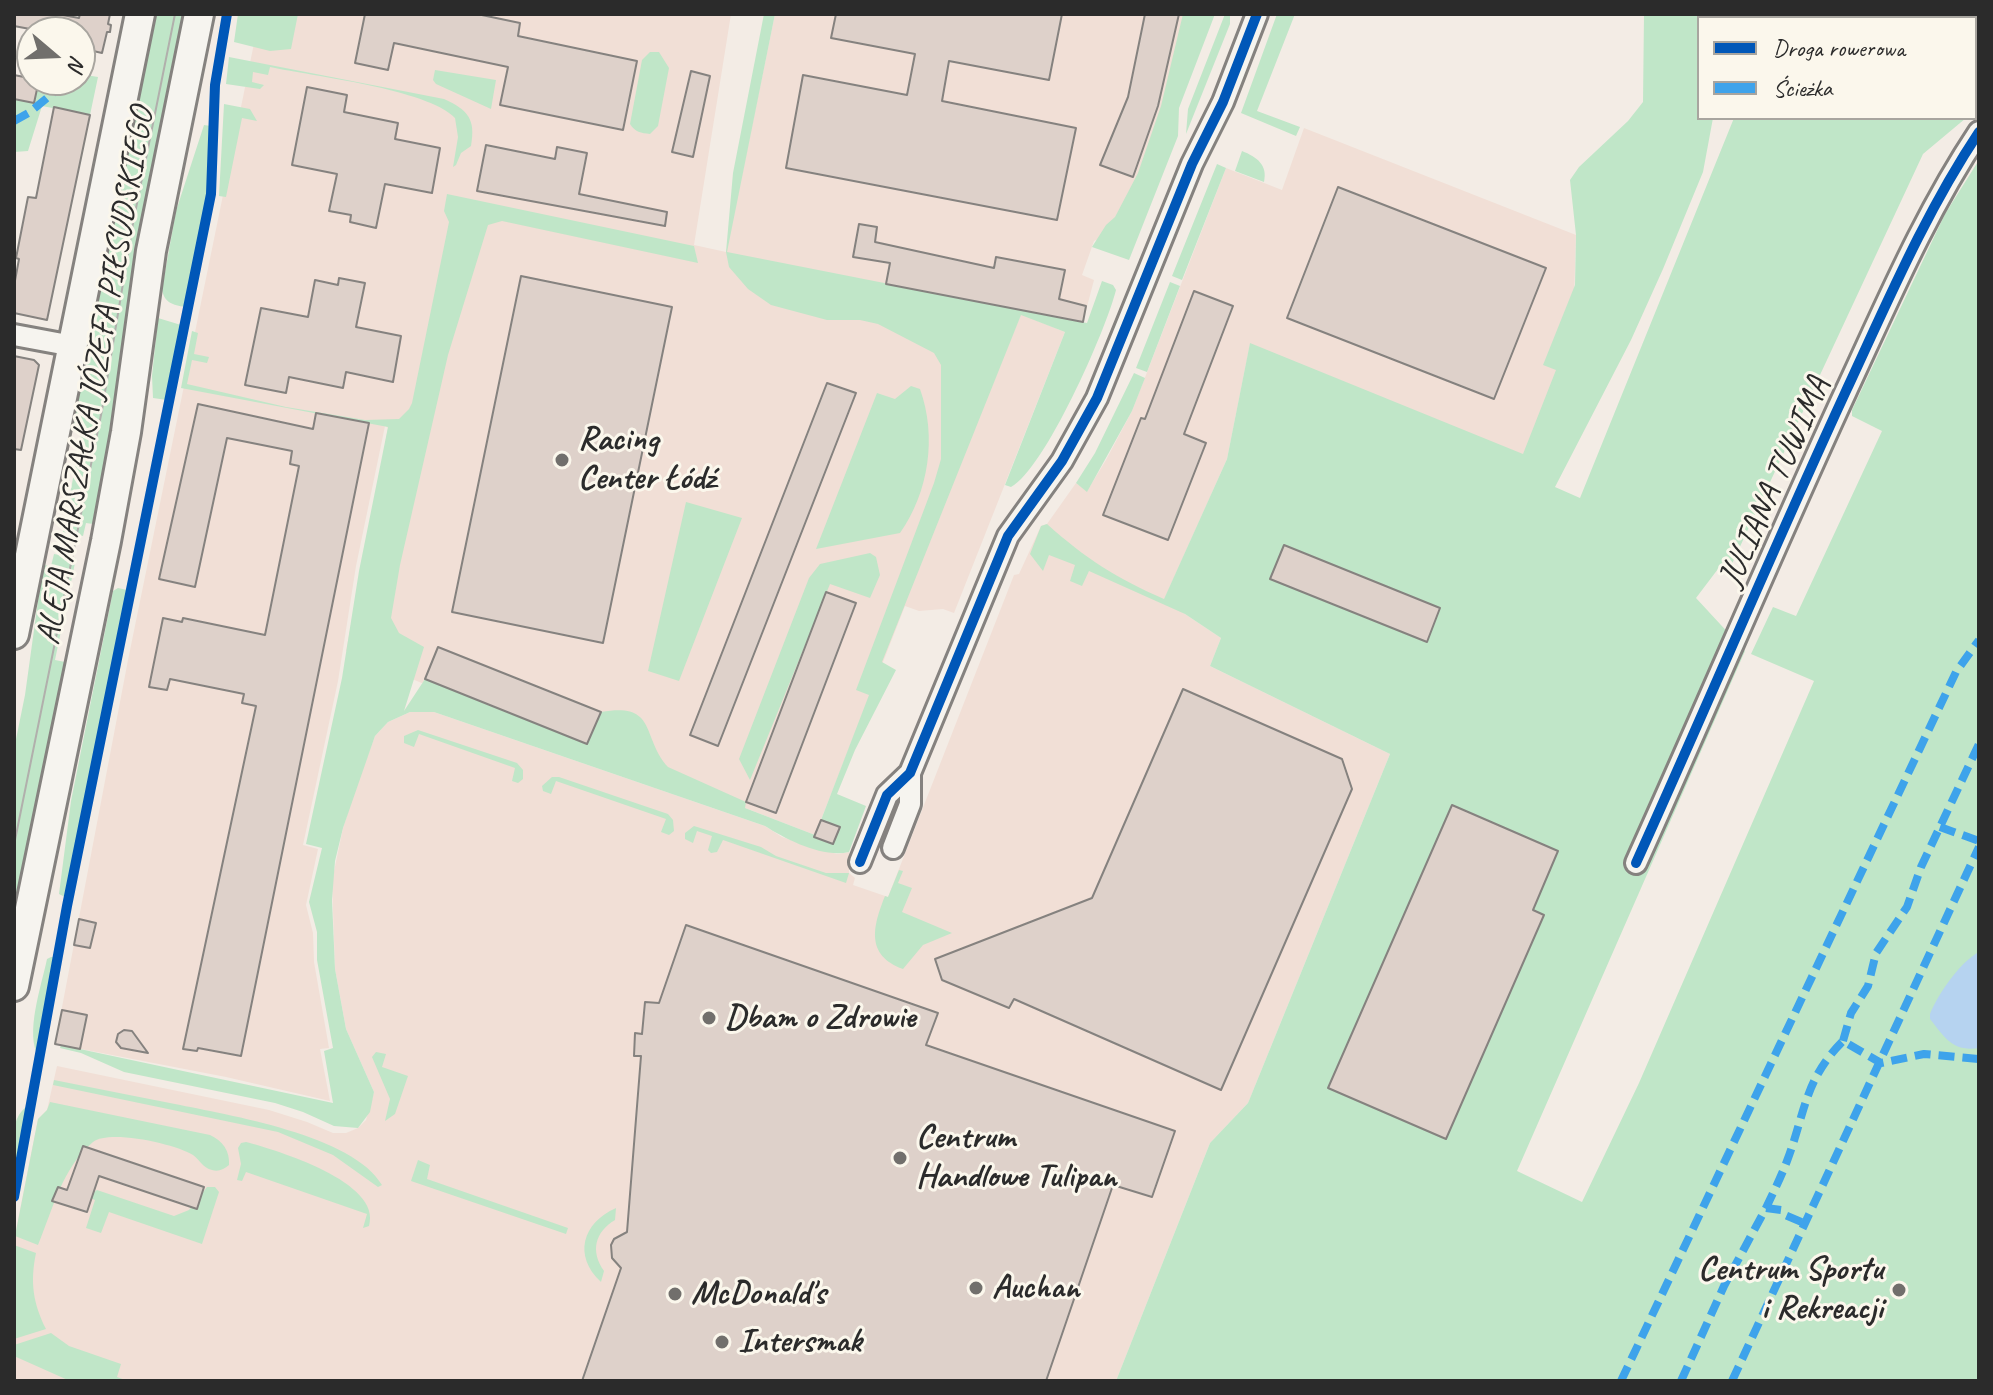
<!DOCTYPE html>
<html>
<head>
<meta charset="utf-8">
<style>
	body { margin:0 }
	#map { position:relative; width:1993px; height:1395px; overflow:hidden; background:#f3ece5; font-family:Caveat,sans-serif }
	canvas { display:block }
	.frame { position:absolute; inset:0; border:16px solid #2b2b2b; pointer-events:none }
	.legend { position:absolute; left:1697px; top:16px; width:280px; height:104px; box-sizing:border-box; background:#fbf7ec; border:2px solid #a8a59f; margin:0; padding:10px 14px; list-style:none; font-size:24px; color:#2b2b2b }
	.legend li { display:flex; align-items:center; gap:16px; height:40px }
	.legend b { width:40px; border:2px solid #a8a59f }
	.north { position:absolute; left:16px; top:16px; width:80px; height:80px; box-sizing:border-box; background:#fbf7ec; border:2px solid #a8a59f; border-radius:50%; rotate:109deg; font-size:22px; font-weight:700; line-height:32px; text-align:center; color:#2b2b2b }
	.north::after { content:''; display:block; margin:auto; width:28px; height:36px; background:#716f6c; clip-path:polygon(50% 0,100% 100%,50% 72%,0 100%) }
</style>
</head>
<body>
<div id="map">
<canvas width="1993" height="1395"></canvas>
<div class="frame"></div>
<ul class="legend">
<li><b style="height:10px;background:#0057b8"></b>Droga rowerowa</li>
<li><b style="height:10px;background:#3ea3eb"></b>Ścieżka</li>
</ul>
<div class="north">N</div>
</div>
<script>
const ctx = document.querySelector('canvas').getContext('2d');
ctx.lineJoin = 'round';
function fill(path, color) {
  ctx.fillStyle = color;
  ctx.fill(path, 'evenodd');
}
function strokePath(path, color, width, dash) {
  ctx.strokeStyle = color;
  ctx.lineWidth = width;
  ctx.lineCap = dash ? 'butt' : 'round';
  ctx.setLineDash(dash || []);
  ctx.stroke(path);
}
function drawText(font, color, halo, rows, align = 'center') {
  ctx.font = font + ' Caveat,sans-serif';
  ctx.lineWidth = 6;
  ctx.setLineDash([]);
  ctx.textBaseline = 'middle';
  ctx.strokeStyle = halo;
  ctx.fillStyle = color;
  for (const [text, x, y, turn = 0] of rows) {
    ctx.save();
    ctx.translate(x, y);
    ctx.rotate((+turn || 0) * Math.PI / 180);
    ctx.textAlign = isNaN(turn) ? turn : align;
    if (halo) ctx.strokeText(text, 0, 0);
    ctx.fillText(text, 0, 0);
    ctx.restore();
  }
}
const built = new Path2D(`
	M 260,14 L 731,14 L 694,245 L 726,252 L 775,14 L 1208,14 L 1129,225 L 1094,241 L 1082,275 L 1094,280 L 1083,322 L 987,304 L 976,368 L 936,521 L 1021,314 L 1065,332 L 954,613 L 943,609 L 919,611 L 905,606 L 815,835 L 424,684 L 346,651 L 388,428 L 385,426 L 356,566 L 338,681 L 303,845 L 318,849 L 306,905 L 313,933 L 314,962 L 329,1048 L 320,1049 L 330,1101 L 226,1077 L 55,1044 L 128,660 Z
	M 1304,128 L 1576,235 L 1574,299 L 1537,461 L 1250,344 L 1227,459 L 1164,600 L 1221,638 L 1210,666 L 1390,754 L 1248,1103 L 1210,1143 L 1116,1381 L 14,1381 L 14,1240 L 38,1119 L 47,1110 L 57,1066 L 269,1110 L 307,1122 L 333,1133 L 346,1133 L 358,1128 L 366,1120 L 374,1092 L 346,1029 L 335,969 L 332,881 L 343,828 L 355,789 L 375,736 L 388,722 L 410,712 L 434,712 L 765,826 L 782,837 L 809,846 L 837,854 L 849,852 L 849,873 L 855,878 L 853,885 L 888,897 L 1014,575 L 1019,574 L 1041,526 L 1047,524 L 1076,483 L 1087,491 L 1106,460 L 1132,411 L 1226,168 L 1282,190 Z`);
const green = new Path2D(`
	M 155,14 L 183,14 L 136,248 L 114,415 L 93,524 L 86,523 L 83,536 L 63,532 L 82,430 L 71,427 Z
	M 238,14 L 298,14 L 291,49 L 270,51 L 234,42 Z
	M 764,14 L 775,14 L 727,252 L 1087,323 L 1102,281 L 1113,285 L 1116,290 C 1106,330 1045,469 1011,487 L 1005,485 L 1065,332 L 1021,315 L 882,662 L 896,670 L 855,750 L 837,794 L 866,806 L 849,852 C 823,858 787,840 765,826 L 434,712 L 410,712 L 388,722 L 375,736 L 343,828 L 335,861 L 332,900 L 335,969 L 346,1029 L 374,1092 L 370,1112 L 358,1128 L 334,1126 L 303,1112 L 275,1103 L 124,1072 L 81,1053 L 60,1048 L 61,1045 L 333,1103 L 324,1051 L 333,1048 L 317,960 L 317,932 L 309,902 L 322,848 L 306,844 L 342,678 L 359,571 L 388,427 L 181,388 L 192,331 L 198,333 L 194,354 L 209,357 L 207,363 L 192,360 L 187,384 L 286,407 L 365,420 L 399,419 L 409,409 L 412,403 L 449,222 L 444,211 L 447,194 L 694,246 L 698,263 L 502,221 L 488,225 L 448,355 L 400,565 L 391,618 L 399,633 L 424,647 L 404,711 L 425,679 L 587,744 L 601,712 C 658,702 641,737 668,767 L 746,802 L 745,808 L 815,835 L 815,837 L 832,844 L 839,827 L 821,820 L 869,695 L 856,690 L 934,483 L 941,459 L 941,365 L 934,353 L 878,324 L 860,320 L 827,320 L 771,305 L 748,289 L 729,267 L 726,252 L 733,173 Z
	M 1183,14 L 1215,14 L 1179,108 L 1178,136 L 1129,260 L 1092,247 L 1106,225 L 1115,217 L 1138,173 L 1161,106 Z
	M 1225,14 L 1230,14 L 1230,24 L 1186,134 L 1188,109 Z
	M 1277,14 L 1295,14 L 1257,111 L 1300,127 L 1296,136 L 1241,113 Z
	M 1644,14 L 1715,14 L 1716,18 L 1699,18 L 1699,118 L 1713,118 L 1703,172 L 1663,269 L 1631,340 L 1555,487 L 1580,498 L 1734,118 L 1966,118 L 1923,154 L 1730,568 L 1721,565 L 1696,598 L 1745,651 L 1517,1171 L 1582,1202 L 1639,1083 L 1814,681 L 1751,654 L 1773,607 L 1796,616 L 1882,431 L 1852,416 L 1852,410 L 1945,214 L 1979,160 L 1979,1381 L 1116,1381 L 1210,1143 L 1248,1103 L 1390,754 L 1210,666 L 1221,638 L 1185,614 L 1089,571 L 1082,586 L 1070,581 L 1075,565 L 1049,555 L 1043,571 L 1030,554 L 1041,526 L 1047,524 C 1086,559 1116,578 1164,599 L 1227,459 L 1250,343 L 1523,454 L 1556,370 L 1543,365 L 1575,285 L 1576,235 L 1570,180 L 1579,167 L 1628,121 L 1643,102 Z
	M 1782,14 L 1979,14 L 1979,104 L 1975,110 L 1975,18 L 1781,18 Z
	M 650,52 L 659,52 L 669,68 L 658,126 L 650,134 C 641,133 635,132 630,124 L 642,60 Z
	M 229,57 L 444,99 C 468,110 476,119 471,146 L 461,153 L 456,165 L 453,167 L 458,137 L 455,118 C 428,89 311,76 270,67 L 268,75 L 253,72 L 252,82 L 264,85 L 260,89 L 226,84 Z
	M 435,70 L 496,80 L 491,109 L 436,84 L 433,80 Z
	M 80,74 L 98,77 L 90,115 L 42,106 L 28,151 L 14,152 L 14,99 L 34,103 L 39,80 L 80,80 Z
	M 224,104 L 250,109 L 257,121 L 242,118 L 226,197 L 219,196 Z
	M 204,125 L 211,126 L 208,193 L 185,307 C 173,305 164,303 162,289 L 176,211 Z
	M 1242,151 C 1257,157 1268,165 1264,182 L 1235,171 Z
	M 1217,164 L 1226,168 L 1182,280 L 1172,276 Z
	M 1170,282 L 1180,286 L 1147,372 L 1136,368 Z
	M 158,318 L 181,325 L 167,400 L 153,398 L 152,376 Z
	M 1134,373 L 1145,378 L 1132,411 L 1087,492 L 1076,483 L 1095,453 Z
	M 911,386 L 920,389 C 937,436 929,492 900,533 L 816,549 L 877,393 L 895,399 Z
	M 686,502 L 742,518 L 679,681 L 648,671 Z
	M 870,553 L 876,557 L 880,575 L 870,598 L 830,584 L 750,780 L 739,759 L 809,578 L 820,564 Z
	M 54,554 L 76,558 L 55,660 L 65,662 L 14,914 L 14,749 L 25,695 L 43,565 L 51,566 Z
	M 118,588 L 127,590 L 65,897 L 59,894 L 71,801 L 113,591 Z
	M 418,730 L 517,763 L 523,770 L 523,779 L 518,783 L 512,781 L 515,768 L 419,734 L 414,747 L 404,743 L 404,736 Z
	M 552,777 L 559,777 L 668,814 L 673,820 L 674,831 L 669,835 L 661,832 L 666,819 L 556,781 L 551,794 L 543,791 L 542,786 Z
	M 694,826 L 761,847 L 776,856 L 826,873 L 849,873 L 846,883 L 723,840 L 717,852 L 711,853 L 708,850 L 712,836 L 697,831 L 693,843 L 685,839 L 685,833 Z
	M 899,870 L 903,871 L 898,883 L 912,888 L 902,912 L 952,933 L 923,945 L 903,969 C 865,955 873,926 885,896 L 888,897 Z
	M 51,957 L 54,957 L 39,1057 C 24,1035 42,984 47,959 Z
	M 376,1052 L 386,1054 L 382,1067 L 408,1076 L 395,1114 L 385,1121 L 390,1099 L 372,1057 Z
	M 54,1080 C 94,1088 134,1096 175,1104 C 228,1115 353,1135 382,1185 L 378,1187 L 333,1155 L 278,1132 L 53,1085 Z
	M 50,1102 L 210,1135 C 223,1141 230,1151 229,1165 C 224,1169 219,1172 212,1170 C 203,1168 200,1160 193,1155 C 176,1144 109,1129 93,1142 C 62,1168 53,1209 38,1245 L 15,1236 L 38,1119 L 47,1110 Z
	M 30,1104 L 30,1105 L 14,1181 C 14,1157 5,1119 30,1104 Z
	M 246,1142 C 276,1150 383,1182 369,1226 L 363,1228 L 367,1214 L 246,1172 L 242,1181 L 237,1180 L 241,1164 L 238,1148 L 241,1143 Z
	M 418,1160 L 430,1165 L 427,1179 L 568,1228 L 566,1234 L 411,1181 Z
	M 207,1187 L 215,1187 L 219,1192 L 202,1244 L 109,1212 L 101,1233 L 86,1228 L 95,1200 L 88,1197 L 97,1190 L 174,1216 L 189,1210 Z
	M 616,1208 L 615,1220 C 595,1232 590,1251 604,1271 L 601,1282 C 573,1256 582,1223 616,1208 Z
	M 14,1245 L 36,1253 C 30,1282 33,1303 46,1329 L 14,1339 Z
	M 51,1333 L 69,1346 L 121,1364 L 117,1377 L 128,1381 L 70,1381 L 14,1356 L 14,1345 Z`);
const water = new Path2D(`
	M 1979,952 L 1979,1048 C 1953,1052 1945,1038 1930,1019 L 1930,1014 C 1938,994 1960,962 1979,952 Z`);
const building = new Path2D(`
	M 14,14 L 57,14 L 79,18 L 80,14 L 110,14 L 108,24 L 111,25 L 110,32 L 107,32 L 102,53 L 80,48 L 80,32 L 46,32 L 14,26 Z
	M 365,14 L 477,14 L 520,23 L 518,36 L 637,61 L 623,130 L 500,105 L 508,67 L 394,43 L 388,70 L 355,63 Z
	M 836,14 L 1062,14 L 1049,80 L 949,61 L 942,101 L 1076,128 L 1057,220 L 786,168 L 803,75 L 907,95 L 915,54 L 831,38 Z
	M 1145,14 L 1179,14 L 1158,106 L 1133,177 L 1100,165 L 1128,97 Z
	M 691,71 L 710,76 L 693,157 L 672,152 Z
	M 14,75 L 39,80 L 34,103 L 14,99 Z
	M 307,87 L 347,95 L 344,112 L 398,123 L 395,139 L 440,148 L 432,193 L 385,184 L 376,228 L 350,222 L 351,215 L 329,211 L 337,174 L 292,165 Z
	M 54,107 L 90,115 L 47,320 L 14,313 L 14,286 L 19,259 L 16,258 L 28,197 L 36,198 Z
	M 486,145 L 555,159 L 557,147 L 587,153 L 579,194 L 667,212 L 665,226 L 477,191 Z
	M 1338,187 L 1546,268 L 1494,399 L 1287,318 Z
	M 859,224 L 877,227 L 875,242 L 994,268 L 996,257 L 1065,270 L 1059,299 L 1086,306 L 1083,322 L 886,284 L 890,263 L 853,257 Z
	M 521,276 L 672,307 L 603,643 L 452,612 Z
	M 339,278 L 365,283 L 356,327 L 401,336 L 393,382 L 346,372 L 343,388 L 289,377 L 286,393 L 245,385 L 261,308 L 308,317 L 315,280 L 338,285 Z
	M 1194,291 L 1233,306 L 1184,434 L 1206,443 L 1168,540 L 1103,515 L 1141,418 L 1145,419 Z
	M 14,356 L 34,360 L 39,365 L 21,450 L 14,449 Z
	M 827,383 L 856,393 L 718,746 L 690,735 Z
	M 198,404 L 313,429 L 316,413 L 369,423 L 241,1056 L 198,1048 L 197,1051 L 183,1049 L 256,706 L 242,703 L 244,694 L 170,679 L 167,690 L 149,687 L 163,618 L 182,622 L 183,618 L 265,635 L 299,466 L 290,464 L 292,451 L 227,438 L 195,587 L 159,579 Z
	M 1284,545 L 1440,608 L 1427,642 L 1270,579 Z
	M 826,592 L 856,603 L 776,813 L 746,802 Z
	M 438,647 L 601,712 L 587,744 L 425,679 Z
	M 1183,689 L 1342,759 L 1352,789 L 1221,1090 L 1014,999 L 1009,1008 L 942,980 L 935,959 L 1092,898 Z
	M 1452,805 L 1558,851 L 1533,910 L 1544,915 L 1446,1139 L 1328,1088 Z
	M 821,820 L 840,827 L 833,844 L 814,837 Z
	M 79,919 L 96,923 L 90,948 L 74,945 Z
	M 686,925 L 938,1013 L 926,1045 L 1175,1131 L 1152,1197 L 1113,1185 L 1046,1381 L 582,1381 L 621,1268 L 612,1258 L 611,1245 L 614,1239 L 627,1232 L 641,1056 L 634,1056 L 635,1033 L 642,1034 L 645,1002 L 659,1003 Z
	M 62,1010 L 87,1015 L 80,1049 L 55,1044 Z
	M 124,1030 L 132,1031 L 148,1053 L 121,1048 L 116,1042 L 118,1034 Z
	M 83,1146 L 204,1187 L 197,1209 L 99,1176 L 87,1212 L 52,1201 L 58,1187 L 67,1190 Z`);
const minor = new Path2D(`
	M 14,335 L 73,346
	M 893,848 L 910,804 L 910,773
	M 860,862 L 887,795 L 910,773 L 1008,536 L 1062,461 L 1097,398 L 1192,164 L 1223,102 L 1257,14
	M 1636,863 C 1707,706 1774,547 1846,391 C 1887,303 1925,213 1979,132`);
const secondary = new Path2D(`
	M 14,634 L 140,14
	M 14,986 L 106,541 L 126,432 L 151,251 L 199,14`);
const tram = new Path2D(`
	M 14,845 L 102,410 L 133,223 L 175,14`);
const quiet = new Path2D(`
	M 80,71 L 91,63
	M 14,121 L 30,112 L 69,80
	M 1940,827 L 1979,841
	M 1843,1041 L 1851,1013 L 1868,986 L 1876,953 L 1907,907 L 1921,867 L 1979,744
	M 1766,1208 C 1773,1193 1781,1177 1787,1161 C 1805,1114 1804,1080 1843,1041 L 1881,1063 L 1924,1054 L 1979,1059
	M 1621,1381 L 1956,672 L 1979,640
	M 1681,1381 L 1724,1286 L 1766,1208 L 1781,1210 L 1785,1215 L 1806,1224
	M 1732,1381 L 1979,847`);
const cycleway = new Path2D(`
	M 860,862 L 887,795 L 910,773 L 1008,536 L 1062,461 L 1097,398 L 1192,164 L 1223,102 L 1257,14
	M 1636,863 C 1707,706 1774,547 1846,391 C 1887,303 1925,213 1979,132
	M 14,1197 L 67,906 L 211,194 L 215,85 L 227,14`);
const markers = [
	[562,460,8,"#716f6c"],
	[709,1018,8,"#716f6c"],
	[900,1158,8,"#716f6c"],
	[976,1288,8,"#716f6c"],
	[1899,1290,8,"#716f6c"],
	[675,1294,8,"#716f6c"],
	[722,1342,8,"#716f6c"]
];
const streetNames = [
	["ALEJA MARSZAŁKA JÓZEFA PIŁSUDSKIEGO",96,376,-80],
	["JULIANA TUWIMA",1775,482,-66]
];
const poiNames = [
	["Racing",578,440],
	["Center Łódź",578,479],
	["Dbam o Zdrowie",725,1018],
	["Centrum",916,1138],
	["Handlowe Tulipan",916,1177],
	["Centrum Sportu",1883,1270,"right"],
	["i Rekreacji",1883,1309,"right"],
	["Auchan",992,1288],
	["McDonald's",691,1294],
	["Intersmak",738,1342]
];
fill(built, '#f1dfd6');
fill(green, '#c0e6c8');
fill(water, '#b6d3f0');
fill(building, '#ded1ca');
strokePath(building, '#85827f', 2);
strokePath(minor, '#85827f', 26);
strokePath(secondary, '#85827f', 34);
strokePath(minor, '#f6f4ef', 20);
strokePath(secondary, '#f6f4ef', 28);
strokePath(tram, '#b1afac', 2);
strokePath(quiet, '#3ea3eb', 8, [16, 8]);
strokePath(cycleway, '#0057b8', 10);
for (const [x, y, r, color] of markers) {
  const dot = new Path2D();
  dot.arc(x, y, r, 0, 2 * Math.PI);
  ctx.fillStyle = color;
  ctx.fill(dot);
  strokePath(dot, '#fbf7ec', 3);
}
drawText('34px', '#2b2b2b', '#fbf7ec', streetNames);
drawText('bold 34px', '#2b2b2b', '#fbf7ec', poiNames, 'left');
</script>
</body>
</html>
